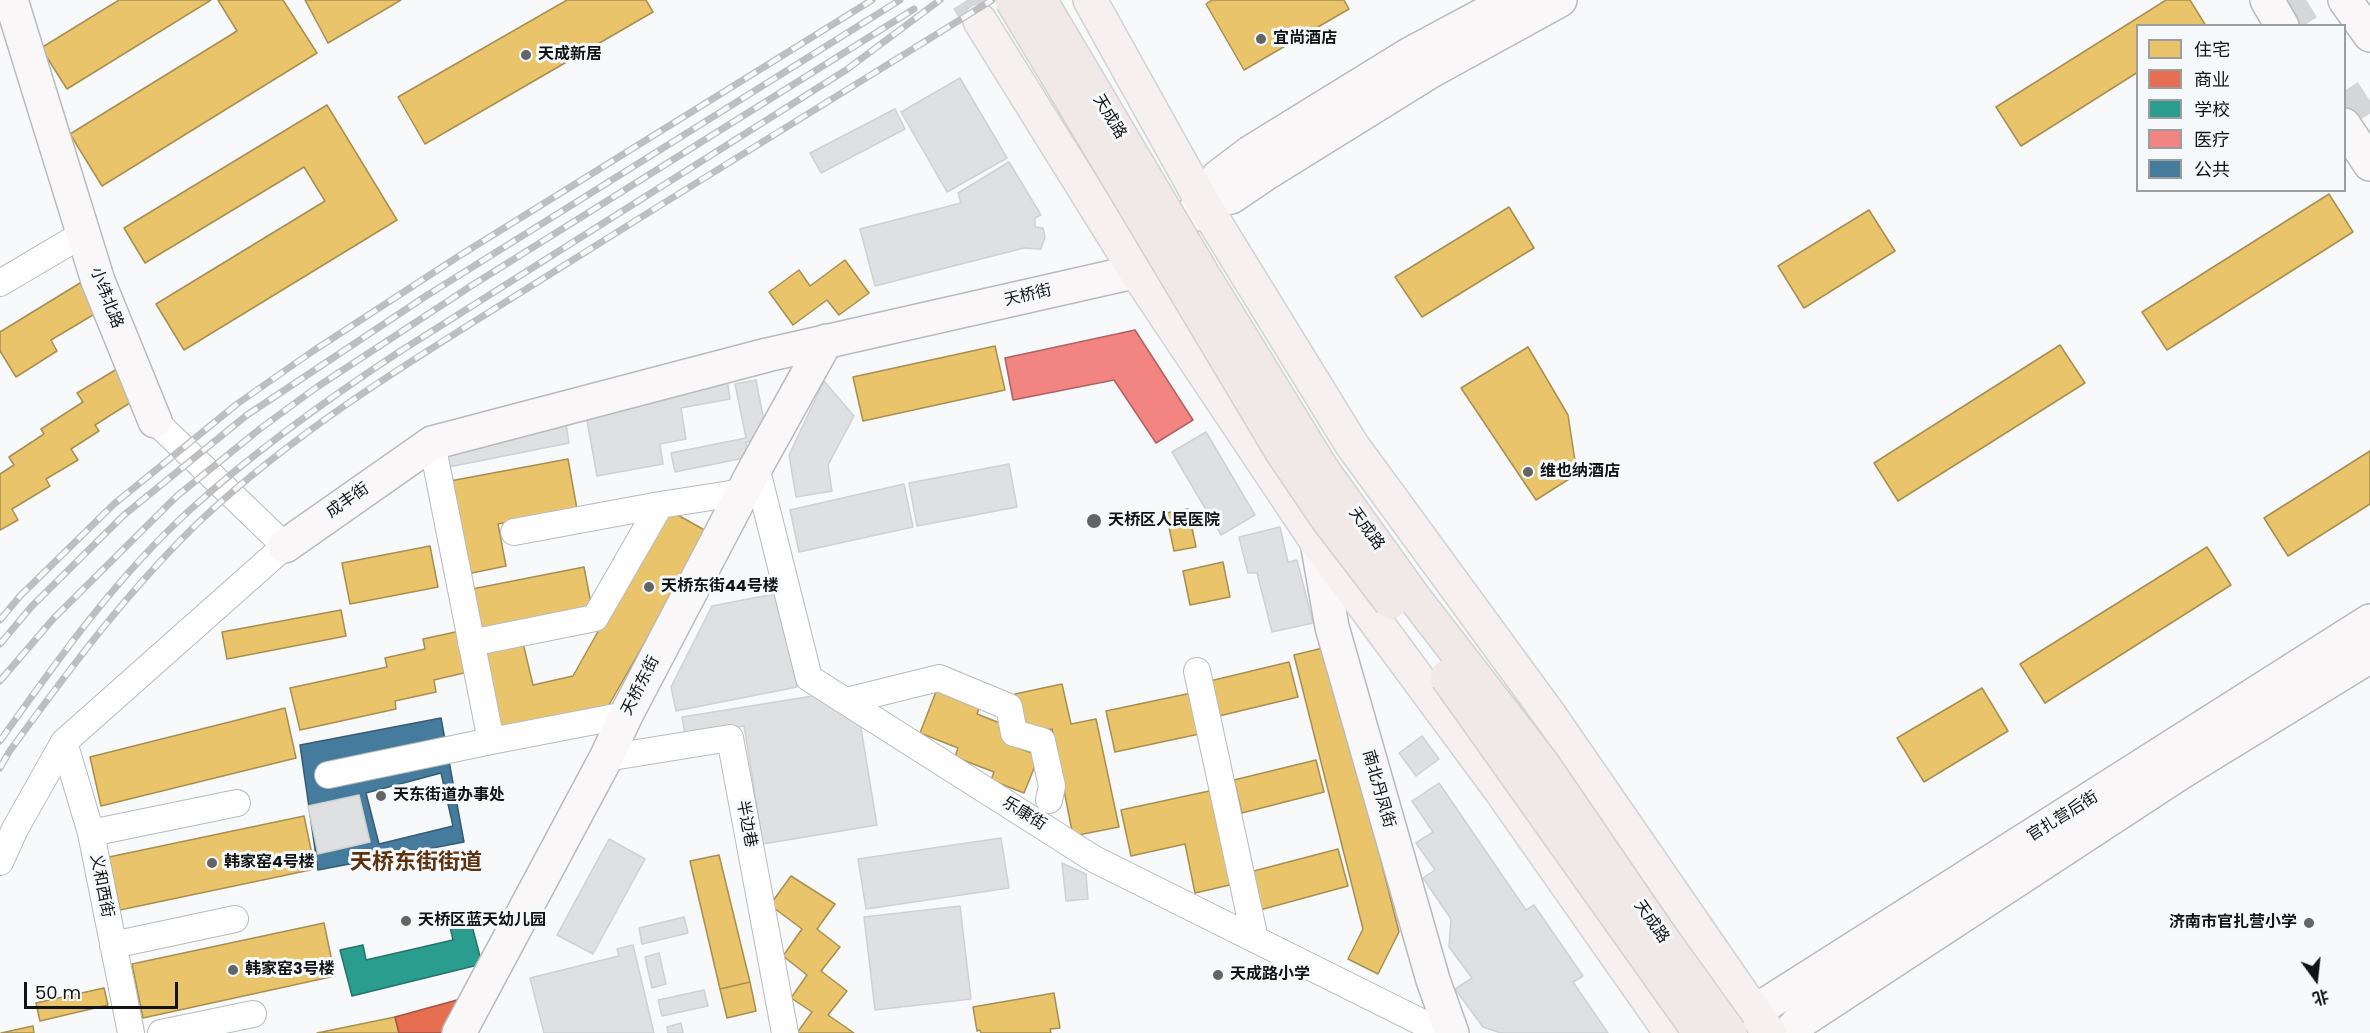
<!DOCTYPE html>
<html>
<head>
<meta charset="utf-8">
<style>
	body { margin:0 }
	#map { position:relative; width:2370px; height:1033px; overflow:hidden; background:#f7f9fb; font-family:Poppins,"Noto Sans SC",sans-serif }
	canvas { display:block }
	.legend { position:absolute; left:2136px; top:24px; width:210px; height:168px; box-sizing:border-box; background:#f6f9fc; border:2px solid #9b9d9f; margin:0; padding:8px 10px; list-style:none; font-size:18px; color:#121314 }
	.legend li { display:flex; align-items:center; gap:12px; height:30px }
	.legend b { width:30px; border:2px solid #9b9d9f }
	.north { position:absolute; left:2286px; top:949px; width:60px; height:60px; -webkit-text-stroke:4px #f6f9fc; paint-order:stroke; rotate:165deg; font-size:16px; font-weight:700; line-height:24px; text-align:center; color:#121314 }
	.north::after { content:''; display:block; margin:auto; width:21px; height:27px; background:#121314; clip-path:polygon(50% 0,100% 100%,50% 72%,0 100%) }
	.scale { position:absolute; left:24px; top:982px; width:154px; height:27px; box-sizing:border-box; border:3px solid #121314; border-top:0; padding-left:8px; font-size:18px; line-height:21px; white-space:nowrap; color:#121314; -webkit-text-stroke:4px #f6f9fc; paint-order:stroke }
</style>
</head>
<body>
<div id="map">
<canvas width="2370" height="1033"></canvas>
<ul class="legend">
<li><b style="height:16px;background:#e9c46a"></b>住宅</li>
<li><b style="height:16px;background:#e76f51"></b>商业</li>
<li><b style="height:16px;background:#2a9d8f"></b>学校</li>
<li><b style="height:16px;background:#f28482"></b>医疗</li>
<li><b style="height:16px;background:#457b9d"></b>公共</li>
</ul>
<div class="north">北</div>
<div class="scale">50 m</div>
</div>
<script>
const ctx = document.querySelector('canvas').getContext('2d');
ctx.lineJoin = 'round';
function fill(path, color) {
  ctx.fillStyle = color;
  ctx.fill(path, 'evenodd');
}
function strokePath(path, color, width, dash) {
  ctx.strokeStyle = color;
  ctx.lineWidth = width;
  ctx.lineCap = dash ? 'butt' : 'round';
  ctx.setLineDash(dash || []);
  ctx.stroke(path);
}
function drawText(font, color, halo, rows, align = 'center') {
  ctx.font = font + ' Poppins,"Noto Sans SC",sans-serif';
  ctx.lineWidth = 6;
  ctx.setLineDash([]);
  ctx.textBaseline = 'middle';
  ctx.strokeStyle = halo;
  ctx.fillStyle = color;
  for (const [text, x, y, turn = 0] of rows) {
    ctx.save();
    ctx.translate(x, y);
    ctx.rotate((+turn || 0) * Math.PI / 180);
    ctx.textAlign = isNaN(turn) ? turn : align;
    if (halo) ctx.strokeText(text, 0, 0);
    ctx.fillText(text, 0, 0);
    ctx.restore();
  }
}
const homes = new Path2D(`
	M 119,0 L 211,0 L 67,89 L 41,48 Z
	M 218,0 L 283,0 L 317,53 L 102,186 L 70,134 L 237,31 Z
	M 305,0 L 401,0 L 328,43 Z
	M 567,0 L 646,0 L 653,12 L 425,144 L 398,97 Z
	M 1212,0 L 1344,0 L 1349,9 L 1244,70 L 1206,4 Z
	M 2166,0 L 2190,0 L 2206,26 L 2138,26 L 2138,72 L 2021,146 L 1996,107 Z
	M 327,105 L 397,220 L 184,350 L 156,304 L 325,201 L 304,167 L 145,263 L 124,228 Z
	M 2329,194 L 2353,232 L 2167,350 L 2142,312 Z
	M 1509,207 L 1534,248 L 1422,317 L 1395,277 Z
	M 1869,210 L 1895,251 L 1804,308 L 1778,266 Z
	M 845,260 L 869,293 L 839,315 L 827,300 L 793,325 L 769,292 L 799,270 L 810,286 Z
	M 80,283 L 98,312 L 51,340 L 57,351 L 16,377 L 0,351 L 0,332 Z
	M 2060,345 L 2085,383 L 1898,501 L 1874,463 Z
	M 995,346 L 1005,390 L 863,421 L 853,377 Z
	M 1528,347 L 1568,415 L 1577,474 L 1536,500 L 1461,388 Z
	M 117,369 L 136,399 L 95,425 L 99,431 L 71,449 L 78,460 L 46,479 L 50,486 L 12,509 L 18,520 L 0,530 L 0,474 L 14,465 L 9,457 L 44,434 L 41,429 L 83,402 L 77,393 Z
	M 2370,451 L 2370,504 L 2288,556 L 2264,518 Z
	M 568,459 L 577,509 L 498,524 L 506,566 L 467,574 L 450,481 Z
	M 667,509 L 708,532 L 606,710 L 499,735 L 479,653 L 523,643 L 533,685 L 573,676 Z
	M 1188,509 L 1196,547 L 1174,551 L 1166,513 Z
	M 430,546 L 438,587 L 350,604 L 342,563 Z
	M 2207,547 L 2231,585 L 2045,703 L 2020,664 Z
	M 1223,562 L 1230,597 L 1190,605 L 1183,571 Z
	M 584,567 L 592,609 L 475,632 L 467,590 Z
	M 341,610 L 346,636 L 227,659 L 222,632 Z
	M 460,631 L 468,672 L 434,680 L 436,692 L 395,701 L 396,709 L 300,730 L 290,688 L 387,667 L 385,658 L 425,649 L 423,639 Z
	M 1327,647 L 1399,932 L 1378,974 L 1348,959 L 1363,929 L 1294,655 Z
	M 1289,662 L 1298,697 L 1219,716 L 1210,681 Z
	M 939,684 L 982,701 L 977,714 L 1010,727 L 1004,742 L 1039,756 L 1024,793 L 991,780 L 994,772 L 955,757 L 958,748 L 920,733 Z
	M 1062,684 L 1071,724 L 1096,719 L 1119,827 L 1073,836 L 1052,729 L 1024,735 L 1015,694 Z
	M 1982,688 L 2008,731 L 1924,782 L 1897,738 Z
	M 1196,692 L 1204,733 L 1115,752 L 1106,711 Z
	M 285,708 L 296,758 L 101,806 L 90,757 Z
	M 1316,760 L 1324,792 L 1242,813 L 1234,780 Z
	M 1214,790 L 1234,884 L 1195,893 L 1185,844 L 1131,856 L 1121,810 Z
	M 304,816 L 315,869 L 120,910 L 109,857 Z
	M 1338,849 L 1348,886 L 1260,910 L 1250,872 Z
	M 719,855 L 750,982 L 720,989 L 690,861 Z
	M 791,876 L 835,904 L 817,929 L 840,947 L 821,971 L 847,991 L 828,1015 L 854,1033 L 797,1033 L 812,1012 L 791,998 L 807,975 L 783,956 L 802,929 L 770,905 Z
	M 324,923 L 335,976 L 143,1018 L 132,964 Z
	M 750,982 L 756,1011 L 727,1018 L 720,989 Z
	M 104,988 L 108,1005 L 40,1021 L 36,1003 Z
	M 1054,993 L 1060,1028 L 1050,1029 L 1051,1033 L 981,1033 L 980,1030 L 977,1031 L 973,1007 Z
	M 395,1017 L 399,1033 L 317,1033 Z
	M 33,1026 L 34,1033 L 1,1033 Z`);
const shops = new Path2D(`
	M 457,1000 L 441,1033 L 399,1033 L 395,1017 Z`);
const schools = new Path2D(`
	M 471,922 L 482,964 L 352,996 L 340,950 L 363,945 L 366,960 L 453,940 L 450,927 Z`);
const health = new Path2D(`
	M 1135,330 L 1193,420 L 1156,443 L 1114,380 L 1013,400 L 1005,358 Z`);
const public = new Path2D(`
	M 441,718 L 464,842 L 318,870 L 300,745 Z
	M 441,773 L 453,826 L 379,844 L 366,793 Z`);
const building = new Path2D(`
	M 960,78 L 1007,158 L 947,192 L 901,112 Z
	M 895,109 L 905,129 L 821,173 L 810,153 Z
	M 1009,162 L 1041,215 L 1035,218 L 1035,227 L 1043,228 L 1045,237 L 1041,249 L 1024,248 L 875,286 L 860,229 L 961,203 L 958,193 Z
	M 727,379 L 730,399 L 681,408 L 686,439 L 660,444 L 663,464 L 597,476 L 584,404 Z
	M 756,380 L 767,437 L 746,442 L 749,457 L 675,472 L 671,453 L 746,438 L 735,384 Z
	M 824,381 L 854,416 L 828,465 L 832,491 L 796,497 L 789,455 Z
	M 566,423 L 569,443 L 449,467 L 445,446 Z
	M 1206,432 L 1255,515 L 1221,535 L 1172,452 Z
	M 1009,464 L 1017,507 L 917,526 L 909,483 Z
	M 904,484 L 913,527 L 799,552 L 790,510 Z
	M 1280,527 L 1288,562 L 1297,560 L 1313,623 L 1272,632 L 1257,573 L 1248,573 L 1239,537 Z
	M 779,593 L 797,687 L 676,711 L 671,687 L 712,606 Z
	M 819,695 L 860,722 L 877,825 L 763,844 L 744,726 L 685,736 L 682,717 Z
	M 1422,736 L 1439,759 L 1416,776 L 1399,753 Z
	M 1439,783 L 1526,910 L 1534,905 L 1583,976 L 1573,982 L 1608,1033 L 1501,1033 L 1483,1027 L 1455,989 L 1472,978 L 1449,947 L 1451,919 L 1423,878 L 1435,870 L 1416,843 L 1433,832 L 1412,801 Z
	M 359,795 L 370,842 L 318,854 L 308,806 Z
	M 1001,838 L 1009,888 L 866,909 L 858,859 Z
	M 609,839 L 645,859 L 593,954 L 557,935 Z
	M 1062,863 L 1086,874 L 1088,899 L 1066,901 Z
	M 960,906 L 971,999 L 875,1010 L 864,917 Z
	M 684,917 L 688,933 L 642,944 L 639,928 Z
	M 633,945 L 654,1033 L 544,1033 L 530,978 L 619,956 L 617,949 Z
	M 659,953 L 666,984 L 652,988 L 645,957 Z
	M 704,990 L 708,1006 L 662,1016 L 658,1000 Z
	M 681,1023 L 683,1033 L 668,1033 L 667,1027 Z`);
const secondaryTunnel = new Path2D(`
	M 2287,0 L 2303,26
	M 2344,91 L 2370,131`);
const primaryTunnel = new Path2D(`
	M 967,0 L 980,21`);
const street = new Path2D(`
	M 0,283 L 83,234
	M 432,443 L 491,741 L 626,715
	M 756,467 L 809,678 L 1094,859 L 1443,1033
	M 514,532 L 660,505
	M 471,643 L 595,618 L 660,505 L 743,492
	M 1197,671 L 1255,939
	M 846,701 L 939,678 L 1009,707 L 1014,733 L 1042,741 L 1052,786 L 1049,800
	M 64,742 L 91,833 L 131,1033
	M 606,758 L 730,738 L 785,1033
	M 328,775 L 491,741
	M 91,833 L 237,803
	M 0,862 L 15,829 L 64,742 L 285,546 L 155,421
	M 113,945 L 235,919
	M 161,1033 L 253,1014`);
const secondary = new Path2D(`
	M 11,0 L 98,281 L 155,421
	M 2267,0 L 2282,26
	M 2345,0 L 2370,35
	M 2344,125 L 2370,164
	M 1203,203 L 1231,197 L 1265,174 L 1431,71 L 1560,0
	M 1317,542 L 1332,627 L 1433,980 L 1452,1033
	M 285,546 L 432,443 L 767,355 L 1125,274 L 1135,270 L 1203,203 L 1218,177 L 1251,152 L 1410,54 L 1511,0
	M 1754,1012 L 2370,621
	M 459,1033 L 606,758 L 626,715 L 756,467 L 826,341
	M 1789,1033 L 1797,1024 L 2180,773 L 2370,656`);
const primary = new Path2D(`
	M 1090,0 L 1203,203 L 1352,445 L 1551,717 L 1769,1033
	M 980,21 L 1135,270 L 1317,542 L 1501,791 L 1671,1033`);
const rail = new Path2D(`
	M 0,620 L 20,596 L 114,504 L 237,404 L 313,351 L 459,256 L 872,0
	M 0,644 L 32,606 L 124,515 L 247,415 L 426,296 L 900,0
	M 0,681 L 54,618 L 177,496 L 261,428 L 317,387 L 471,286 L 914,9
	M 0,741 C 58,659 117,576 191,509 C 256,450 326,400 399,352 L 846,70 L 940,0
	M 0,768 L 9,752 C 68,671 128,590 201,520 C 299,428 414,359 528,288 C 682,191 837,96 992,0`);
const highwayBridge = new Path2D(`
	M 1012,0 L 1282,452 L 1326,517 L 1391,602
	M 1040,0 L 1203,275 L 1322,469 L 1413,596 L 1542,763 L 1656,930 L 1730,1033
	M 1447,677 L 1700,1033`);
const markers = [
	[1261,39,6,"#626465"],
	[526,55,6,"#626465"],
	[1528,472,6,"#626465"],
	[1094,521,8,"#626465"],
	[649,587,6,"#626465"],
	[381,796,6,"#626465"],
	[212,863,6,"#626465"],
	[406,921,6,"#626465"],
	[2309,923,6,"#626465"],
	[233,970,6,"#626465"],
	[1218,975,6,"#626465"]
];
const poiNames = [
	["宜尚酒店",1273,39],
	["天成新居",538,55],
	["维也纳酒店",1540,472],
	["天桥区人民医院",1108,521],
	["天桥东街44号楼",661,587],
	["天东街道办事处",393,796],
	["韩家窑4号楼",224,863],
	["天桥区蓝天幼儿园",418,921],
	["济南市官扎营小学",2297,923,"right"],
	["韩家窑3号楼",245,970],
	["天成路小学",1230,975]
];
const streetNames = [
	["天成路",1109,117,59],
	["天桥街",1028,296,-13],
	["小纬北路",106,298,69],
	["成丰街",348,501,-35],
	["天成路",1366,529,54],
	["天桥东街",641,686,-63],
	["南北丹凤街",1378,789,74],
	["乐康街",1024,814,32],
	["官扎营后街",2063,817,-32],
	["半边巷",746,824,79],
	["义和西街",101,886,79],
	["天成路",1651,922,55]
];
const districtNames = [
	["天桥东街街道",416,863]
];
fill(homes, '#e9c46a');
strokePath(homes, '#a88f50', 1.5);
fill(shops, '#e76f51');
strokePath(shops, '#a7533f', 1.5);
fill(schools, '#2a9d8f');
strokePath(schools, '#23746a', 1.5);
fill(health, '#f28482');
strokePath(health, '#af6261', 1.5);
fill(public, '#457b9d');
strokePath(public, '#365c74', 1.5);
fill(building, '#dfe0e1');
strokePath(building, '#cfd0d1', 1.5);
strokePath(secondaryTunnel, '#d5d6d8', 33, [33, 16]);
strokePath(primaryTunnel, '#d5d6d8', 33, [33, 16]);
strokePath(street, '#b8babb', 28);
strokePath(secondary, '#b8babb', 36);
strokePath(primary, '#d1d2d3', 36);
strokePath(street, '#fefefe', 26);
strokePath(secondary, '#faf7f8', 33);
strokePath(primary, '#f6f1f0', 33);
strokePath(rail, '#bebebf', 7);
strokePath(rail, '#f6f9fc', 4.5, [14]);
strokePath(highwayBridge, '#d1d2d3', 36, []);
strokePath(highwayBridge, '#f0e9e7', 33);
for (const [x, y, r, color] of markers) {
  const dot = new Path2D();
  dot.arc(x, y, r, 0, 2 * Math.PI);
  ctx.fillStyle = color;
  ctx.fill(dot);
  strokePath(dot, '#f6f9fc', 2);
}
drawText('bold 16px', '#121314', '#f6f9fc', poiNames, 'left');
drawText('16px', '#121314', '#f6f9fc', streetNames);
drawText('bold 22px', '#5f320f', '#f6f9fc', districtNames);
</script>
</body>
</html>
